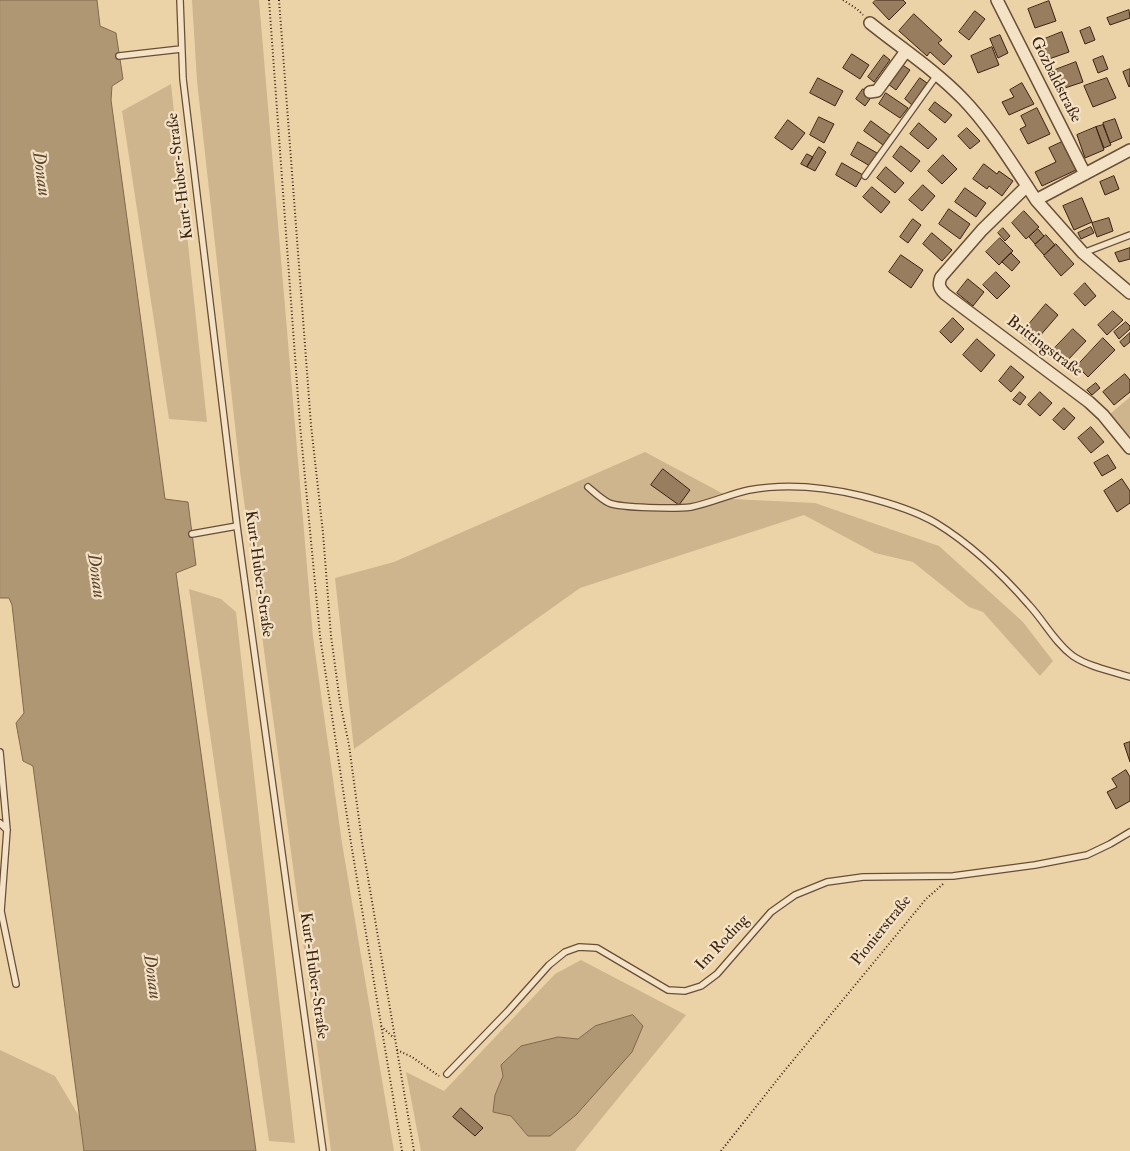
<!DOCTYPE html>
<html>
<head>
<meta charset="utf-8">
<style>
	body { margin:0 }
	canvas { display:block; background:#ecd3a7 }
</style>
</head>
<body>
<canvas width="1130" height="1151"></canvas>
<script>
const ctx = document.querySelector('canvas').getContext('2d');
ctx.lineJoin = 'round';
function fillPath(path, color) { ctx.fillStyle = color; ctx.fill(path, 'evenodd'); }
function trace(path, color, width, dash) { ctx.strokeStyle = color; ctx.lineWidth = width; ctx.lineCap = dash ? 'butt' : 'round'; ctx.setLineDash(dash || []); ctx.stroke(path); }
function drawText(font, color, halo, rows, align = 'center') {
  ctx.font = font + ' "IM FELL Double Pica",serif'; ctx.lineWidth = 4.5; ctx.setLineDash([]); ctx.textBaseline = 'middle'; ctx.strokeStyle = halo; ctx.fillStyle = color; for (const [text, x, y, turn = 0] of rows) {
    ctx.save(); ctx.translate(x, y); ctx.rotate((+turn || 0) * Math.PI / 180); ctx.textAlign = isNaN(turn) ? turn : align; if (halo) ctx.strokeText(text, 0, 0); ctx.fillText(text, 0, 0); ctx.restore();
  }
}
fillPath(new Path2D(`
	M192,0h67l54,637 29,206 52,308h-63l-91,-680 -43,-390z
	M171,84l36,338 -38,-3 -47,-308z
	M1130,397v40l-20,-23z
	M645,452l88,47 82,4 124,43 84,76 30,39 -13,15 -57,-64 -14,-5 -56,-45 -38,-9 -71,-38 -224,73 -226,161 -19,-171 59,-16z
	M189,589l32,10 15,13 59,531 -26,-2z
	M581,960l105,55 -111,136h-154l-15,-79 38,19 111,-117zM595,1026l-67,110 -33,-41 8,-19 55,-39 20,2z
	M0,1050l55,26 24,40 5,35h-84z`), '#ceb58e');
const water = new Path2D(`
	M0,0h97l3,26 16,7 7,46 -11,7 -1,14 54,399 23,3 8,63 -20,8 80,578h-172l-51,-385 -10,-5 -7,-38 8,-10 -12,-108 -3,-7h-9z
	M633,1015l10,11 -11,26 -56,63 -26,21h-22l-17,-20 -18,-4 2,-17 8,-19 -2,-11 20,-19 37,-9 20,2 17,-13z`);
fillPath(water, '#b09774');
trace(water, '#82684d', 1);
const building = new Path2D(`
	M876,0h27l3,3 -17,17 -16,-17z
	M1049,1l7,20 -21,7 -7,-19z
	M1129,10l1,8 -20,7 -3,-7z
	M975,11l10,8 -16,21 -10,-8z
	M914,14l28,26 -4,3 14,13 -8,9 -14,-13 -3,4 -28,-25z
	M1090,27l5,13 -10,4 -5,-13z
	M1062,32l7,20 -20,7 -7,-19z
	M1000,35l8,18 -10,5 -8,-19z
	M992,47l7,18 -21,8 -7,-17z
	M852,54l17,11 -9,14 -17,-11z
	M884,55l6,5 -16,22 -6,-5z
	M1103,56l5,13 -10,4 -5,-13z
	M1076,62l7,20 -21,7 -7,-19z
	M901,64l9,6 -14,20 -8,-6z
	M1130,69v17l-1,1 -6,-15z
	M818,78l25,13 -8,15 -25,-13z
	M920,78l7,5 -15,22 -7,-6z
	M1107,78l9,20 -23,9 -9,-21z
	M1022,83l12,21 -25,11 -7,-13 12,-5 -4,-7z
	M863,89l9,7 -7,10 -9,-7z
	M886,93l22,15 -8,10 -21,-14z
	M935,102l17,13 -7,8 -16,-13z
	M1037,108l13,26 -22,10 -8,-15 6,-3 -5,-10z
	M819,117l15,7 -10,19 -14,-8z
	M1115,119l7,19 -12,5 -7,-20z
	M788,120l17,13 -13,17 -17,-12z
	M871,121l19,14 -7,10 -19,-14z
	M919,123l18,16 -9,10 -18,-15z
	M1103,125l8,20 -7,3 -8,-21z
	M1096,127l8,23 -19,8 -8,-23z
	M967,128l13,13 -10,8 -12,-13z
	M858,142l19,11 -7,13 -19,-11z
	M1062,142l14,28 -34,16 -7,-14 21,-10 -7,-14z
	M901,146l19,15 -9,11 -18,-15z
	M819,147l7,5 -11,19 -8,-4z
	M807,154l6,3 -6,10 -6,-3z
	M943,155l14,14 -15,15 -14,-13z
	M842,163l21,12 -7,12 -20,-12z
	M984,164l13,10 2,-3 14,10 -11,15 -13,-10 -2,3 -14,-10z
	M886,167l18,16 -9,10 -18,-15z
	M1114,176l5,13 -14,6 -5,-13z
	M923,185l12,11 -13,15 -13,-11z
	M872,187l18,15 -9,11 -18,-16z
	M965,188l21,15 -10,14 -21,-15z
	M1082,198l10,24 -18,8 -11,-24z
	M949,209l21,15 -10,15 -21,-15z
	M1024,211l15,16 -13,12 -14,-16z
	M1109,218l4,13 -16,6 -5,-14z
	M913,219l8,6 -13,18 -8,-6z
	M1091,227l3,6 -13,6 -3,-6z
	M1003,228l7,8 -5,5 -7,-8z
	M1038,229l6,7 -9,8 -6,-7z
	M932,233l20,17 -10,11 -19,-17z
	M1046,235l9,10 -11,10 -9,-10z
	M1000,238l13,13 -14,14 -13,-13z
	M1056,244l18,20 -13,12 -17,-20z
	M1130,248v11l-11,3 -4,-9z
	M1011,253l9,9 -8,9 -10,-9z
	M901,255l22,15 -12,18 -22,-16z
	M996,272l14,14 -13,13 -14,-14z
	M968,279l16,13 -11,14 -16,-13z
	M1085,283l11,13 -11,10 -11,-12z
	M1046,304l12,11 -26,30 -12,-10z
	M1113,311l10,9 -16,15 -9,-10z
	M953,318l11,11 -13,14 -11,-11z
	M1126,322l4,4v3l-11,10 -5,-7z
	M1073,329l13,12 -22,23 -12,-13z
	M1130,333v9l-6,5 -4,-5z
	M1103,338l12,12 -27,27 -11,-11z
	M977,339l18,16 -14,17 -18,-17z
	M1011,366l13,11 -13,15 -12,-11z
	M1125,374l5,6v12l-16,13 -11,-13z
	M1096,383l4,5 -8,7 -5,-5z
	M1020,392l6,5 -6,8 -7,-5z
	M1040,392l12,11 -12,13 -12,-11z
	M1064,408l11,10 -11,12 -11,-10z
	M1091,427l13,15 -13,11 -13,-15z
	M1108,455l8,13 -14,8 -8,-13z
	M663,469l27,21 -11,15 -28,-20z
	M1122,479l8,12v12l-13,9 -13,-21z
	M1130,742v20l-6,-18z
	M1126,770l4,7v24l-14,8 -9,-17 10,-5 -5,-8z
	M461,1108l22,20 -8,8 -22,-19z`);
fillPath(building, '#987e5f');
trace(building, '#3c2212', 1);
const service = new Path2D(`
	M180,0l3,79 54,447 86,625
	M119,56l62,-7
	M865,176l72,-101
	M1083,253l47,-18
	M588,487c6,5 13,12 21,16 12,5 68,6 82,4 20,-4 39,-13 58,-17 38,-7 76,-3 113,6 24,6 52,14 74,27 36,22 66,51 93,82 15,16 26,38 44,51 16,11 39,15 57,21
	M192,534l45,-8
	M0,752l7,78 -6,81 15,73
	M0,823l7,7
	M447,1074l61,-63 41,-46 16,-13 14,-5 18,1 71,42 17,1 16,-5 16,-12 54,-62 24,-17 32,-13 36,-5 90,-1 82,-11 52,-10 23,-11 20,-12`);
const minor = new Path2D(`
	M997,0l88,174
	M870,23c31,25 65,47 93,76 25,26 44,57 64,87
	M870,92l7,-1 29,-40
	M1130,150l-94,50 -9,-14 -45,44 -41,47c-3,7 -2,11 4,17l144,108 14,13 27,33
	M1036,200l47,53 47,40`);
trace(service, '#684e37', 8);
trace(minor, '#684e37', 14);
trace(new Path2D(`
	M269,0l31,425 20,211 31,207 51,308
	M279,0l32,425 12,108 8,103 9,66 9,43 13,97 52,309
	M843,0l14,9 6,6
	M381,1026l13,12
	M397,1050l15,7 27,19
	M721,1151l60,-76 145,-176 17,-15`), '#3c2212', 2, [1, 2.5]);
trace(service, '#f3e2c6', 5.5);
trace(minor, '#f3e2c6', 11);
drawText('16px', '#3c2212', '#f3e2c6', [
	["Gozbaldstraße",1055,80,63],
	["Kurt-Huber-Straße",181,176,-97],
	["Brittingstraße",1044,347,37],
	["Kurt-Huber-Straße",258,574,82],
	["Pionierstraße",882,931,-51],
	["Im Roding",723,943,-47],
	["Kurt-Huber-Straße",313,976,82]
]);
drawText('italic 18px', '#5f452f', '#f3e2c6', [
	["Donau",40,174,82],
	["Donau",95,576,82],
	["Donau",151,977,82]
]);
</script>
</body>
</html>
